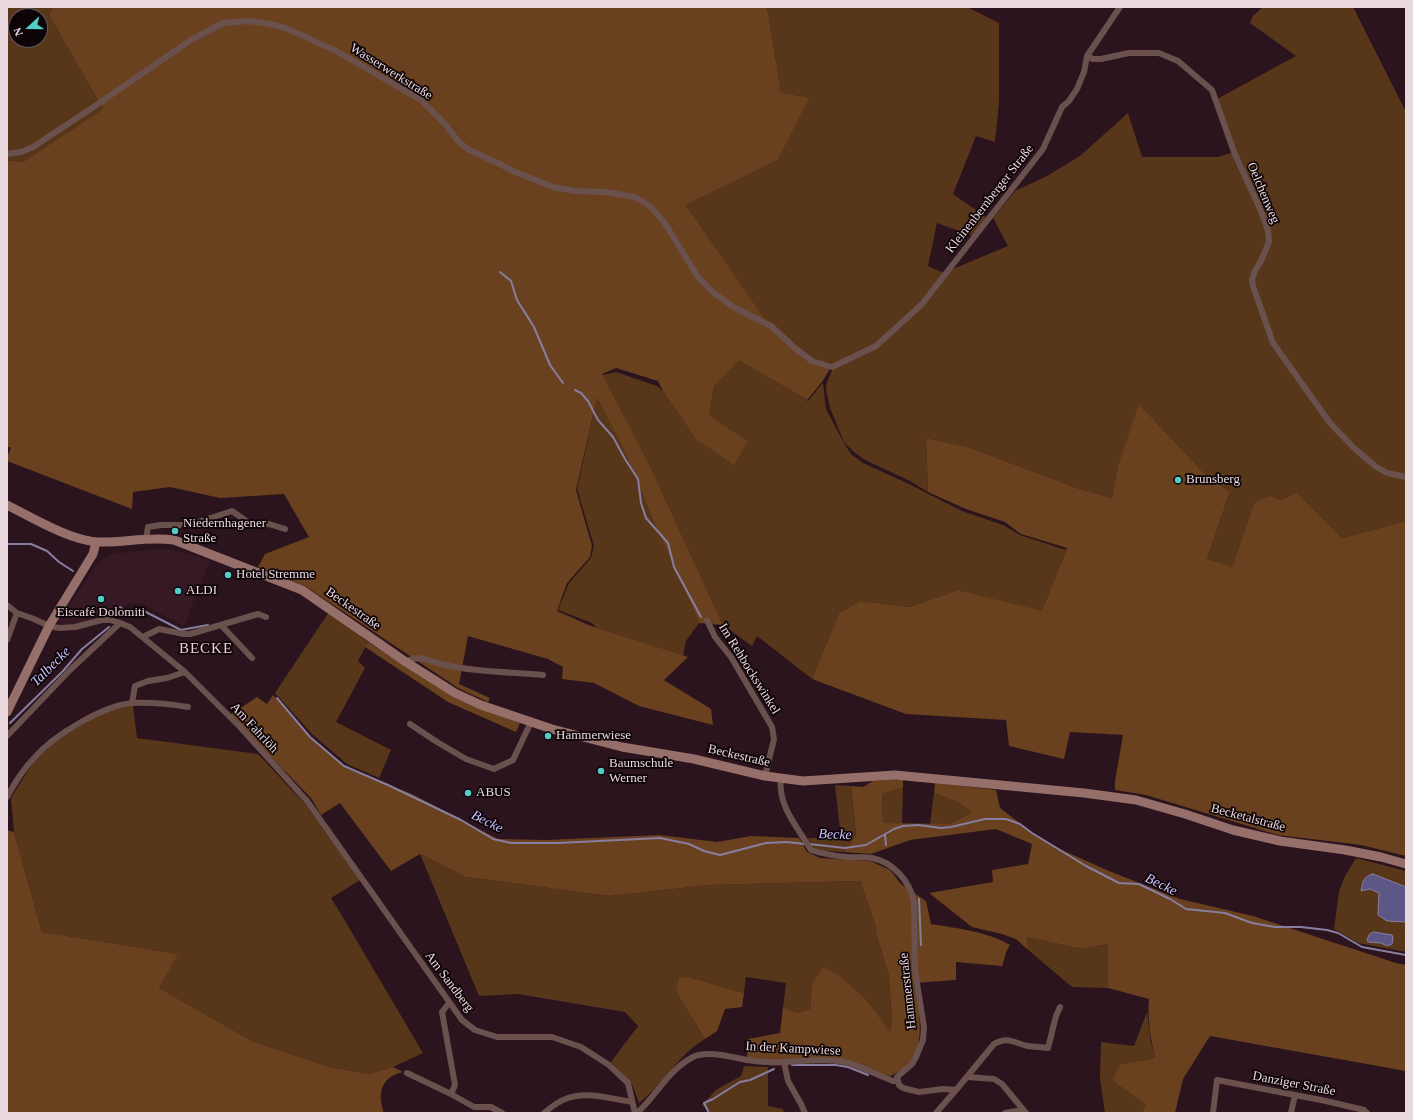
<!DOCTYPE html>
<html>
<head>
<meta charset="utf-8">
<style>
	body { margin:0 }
	#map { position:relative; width:1413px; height:1120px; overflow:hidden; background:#2b141d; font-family:"Times New Roman",serif }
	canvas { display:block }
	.frame { position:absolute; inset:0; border:8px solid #e9d8de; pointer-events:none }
	.north { position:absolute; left:8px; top:8px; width:40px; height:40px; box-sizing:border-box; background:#0d0407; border:1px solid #65595d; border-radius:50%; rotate:249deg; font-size:11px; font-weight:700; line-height:16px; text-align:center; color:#e9d8de }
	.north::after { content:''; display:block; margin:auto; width:14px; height:18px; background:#53cdc9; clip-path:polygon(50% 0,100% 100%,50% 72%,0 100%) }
</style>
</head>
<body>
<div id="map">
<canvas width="1413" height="1120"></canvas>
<div class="frame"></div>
<div class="north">N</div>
</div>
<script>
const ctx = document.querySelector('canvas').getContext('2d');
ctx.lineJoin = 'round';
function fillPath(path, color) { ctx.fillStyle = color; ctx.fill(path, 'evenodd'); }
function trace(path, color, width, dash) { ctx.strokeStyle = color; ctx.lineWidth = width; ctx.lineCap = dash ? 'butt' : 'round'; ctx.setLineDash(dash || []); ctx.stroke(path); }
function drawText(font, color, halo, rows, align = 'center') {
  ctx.font = font + ' "Times New Roman",serif'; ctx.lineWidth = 3.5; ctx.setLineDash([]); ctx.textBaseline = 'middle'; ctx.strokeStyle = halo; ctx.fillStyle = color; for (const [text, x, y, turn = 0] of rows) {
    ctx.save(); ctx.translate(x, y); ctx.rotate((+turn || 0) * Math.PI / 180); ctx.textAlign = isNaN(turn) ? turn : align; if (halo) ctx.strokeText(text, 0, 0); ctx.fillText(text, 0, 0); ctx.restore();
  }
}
fillPath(new Path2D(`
	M155,549l17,1 38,10 -26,66 -42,-22 -13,-1 -10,10 -42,10 -9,1 -10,-2 36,-54 9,-9 9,-5z`), '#371926');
fillPath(new Path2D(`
	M7,7h45l-3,8 54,94 -80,53 -16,-2zM16,16h24v24h-24z
	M767,7h200l32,16v80l-4,39 -19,-6 -23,58 33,23 -13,19 -36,-13 -9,43 16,7 -24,29 -45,42 -43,20 -19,-5 -47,-37 -80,-117 92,-45 30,-62 -27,-6z
	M1263,7h90l53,105v364l-8,-1 -23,-10 -43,-43 -54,-71 -25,-72 9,-17 7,-31 -28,-66 -24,-66 79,-43 -46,-33 3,-7z
	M1128,113l14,44h76l16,-5 27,60 7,30 -17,36 21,66 58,79 44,44 32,10v44l-64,17 -45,-45 -17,7 -26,3 -22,65 -25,-9 23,-67 -26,-19 -64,-68 -22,60 -6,33 -35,-10 -109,-41 -42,-9 2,54 -18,-11 -45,-21 -11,-8 -10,-10 -14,-34 -4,-18 1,-8 6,-14 44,-21 46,-43 25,-33 60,-25 -15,-28 22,-27 32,-15 33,-20z
	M739,359l69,42 15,-18 3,26 18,34 7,11 12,9 46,21 53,27 41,14 17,10 46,15 -24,62 -84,-22 -49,17 -49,-6 -21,12 -27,66 -55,-43 -5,10 -29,-21 -71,-155 -50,-95 14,-3 41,14 6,5 32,47 53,3 -39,-26 5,-29z
	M597,398l26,48 30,74 46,103 -13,18 -3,15 -86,-28 -5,-5 -34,-13 11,-27 22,-25 3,-12 -17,-57z
	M329,612l39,30 -10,19 7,7 -29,54 55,28 -12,28 -32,-14 -35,-30 -37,-41z
	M133,705l4,33 121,16 47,50 55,76 -29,18 10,16 82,139 -30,14 -24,7 -39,-7 -76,-25 -95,-54 18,-34 -135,-22 -28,-100 -3,-34 21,-34 24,-24 46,-27z
	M835,785l16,1 5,51 -12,15 -20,-1 -11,-3 -5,-10h33z
	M903,788l-1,36 -19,-1 -1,-29z
	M934,793l23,9 15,10 -22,12h-20z
	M420,854l46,23 143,19 101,-11 150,-4 15,43 2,12 12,40 3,46 -2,11 -24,-34 -25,-22 -29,7 -2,25 -13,4 -14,-6 3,-24 -40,-6 -2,16 -55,-16 -13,15 29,47c-27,16 -42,45 -66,64l-7,-19 -21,-22 27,-36 -13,-14 -107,-18 -39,2z
	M1356,858l50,13v81l-48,-9 -24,-14 5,-37 5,-14z
	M1027,937l55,12 26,-5v44l-36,-1 -45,-38z
	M1147,1012l4,30 4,16 -34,6 26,40 -5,9h-37l-5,-34 1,-37 33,4z
	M744,1066l24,1v39l15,3 1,4h-73l-9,-8 14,-15 25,-14z`), '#57361a');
fillPath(new Path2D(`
	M52,7h715l14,85 28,6 -31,62 -92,45 84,122 42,35 19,5 -9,15 -15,18 -68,-40 -25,26 -5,29 39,26 -14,24 -39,-27 -32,-47 -5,-10 -42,-13 -14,6 50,96 71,155 -24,-2 -46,-103 -30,-73 -26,-49 -21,92 16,56 -2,11 -23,26 -10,28 34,15 97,31 -24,23 47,29 2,16 -74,-19 -45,-23 -32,-4 1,-12 -15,-8 -80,-23 -9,48 31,14 -2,4 -30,-14 -153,-102 -47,-19 7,-13 44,-17 -25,-43 -64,4 -50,-11 -37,5 -1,17 -125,-48v-7l1,1 3,-7 -4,-2v-286l16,2 80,-53 -54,-94z
	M1139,404l65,69 26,19 -23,67 25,8 22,-64 16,-7 10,4 17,-7 45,45 64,-17v335l-45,-11 -83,-10 -132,-40 -31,-5v-9l8,-46 -53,-3 -6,27 -55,-13 -3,-26 -100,-6 -94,-35 27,-66 21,-12 49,6 49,-17 84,21 25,-63 -46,-14 -16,-12 -39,-13 -38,-17 -2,-54 42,9 109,41 35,10 6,-33z
	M368,642l86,55 66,26 -4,9 -68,-30 -83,-55z
	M273,695l37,42 36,31 66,26 86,45 49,1 112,-5 58,7 34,-6 48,2 8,14 13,6 50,3 20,9 11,14 25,17 5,23c25,4 58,8 79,21l-3,5 -5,16 -46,-4v18l-42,3c4,26 13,59 -5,81 -5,5 -13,9 -18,12l-26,-7 -22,-7 -96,-2 1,-21 32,-6 3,-26 14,6 13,-4 2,-25 12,-17 17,10 25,22 24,33 2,-10 -3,-46 -12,-40 -2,-12 -15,-43 -150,4 -101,11 -143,-19 -46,-23 -29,17 -51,-68 -19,12 -10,-17 -81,-83 27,-18 10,7z
	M887,780h16v8l-21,6 1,29 67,1 22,-12 -15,-10 -23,-9 1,-10 61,7 4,18 34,26 28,16 47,21 71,28 73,17 143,47 10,2v106l-196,-35 -27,43 -8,34h-33l4,-9 -34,-24 9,-16 34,-6c-4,-19 -8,-39 -6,-59l-41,-11v-44l-26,5 -55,-12v12l-11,-10 -14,-5 -30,-7 -43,-34 64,-11 -1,-12 36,-6 4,-20 -36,-15 -86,11 -39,14 -27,-2 12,-16 -5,-50 12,1 10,-6z
	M7,830l7,2 28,100 136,22 -19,34 95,54 76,25 39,7 24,-7 10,5c-22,5 -26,21 -19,41h-377z
	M689,977l55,16 -2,14 -17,2 -8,22 -12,8 -29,-47 3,-14z`), '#6a411e');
const water = new Path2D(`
	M1373,874l33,13v35l-19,-1 -9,-6 1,-22 -9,-4 -9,2c2,-10 2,-14 12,-17z
	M1374,932l18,3 1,3 -1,6 -5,2 -6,-3 -13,-1 -1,-2 2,-5z`);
fillPath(water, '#5d5786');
trace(water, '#877ea0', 1);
trace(new Path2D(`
	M500,272l11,9 6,19 17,27 16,38 13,18
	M575,390l6,3 7,8 10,19 15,17 12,22 13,20 3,24 5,15 22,25 6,24 27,50
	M7,544h24l16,7 12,11 14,9
	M120,607l9,7 13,-4 39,20 27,-5
	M277,698l33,39 34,29 44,19 73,35 32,19 18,4h47l102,-5 29,6 15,7 16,4 46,-12 21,-1 18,2
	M10,723l53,-52 19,-22 27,-22
	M885,835l1,10
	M809,844l36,4 21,-3 28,-16 9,-3 15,-1 23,3 10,-1 34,-8h21l14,5 12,9 54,33 33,17 20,1 31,15 16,10 39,4 27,10 23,4h26l26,3 11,3 24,14 44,8
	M919,899l2,46
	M792,1065h44l12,2 20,8
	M709,1113l-5,-10 9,-4 27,-17 10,-2 24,-11`), '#877ea0', 2);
trace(new Path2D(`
	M1087,56l6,3h8l28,-6h30l19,8 34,29 22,62 27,59 7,20 1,11 -8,19 -6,10 -3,8 1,7 20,57 57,80 24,25 21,18 12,7 19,4
	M7,154l14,-2 12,-5 59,-39 99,-68 32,-17 26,-2 21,3 16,4 52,24 83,48 24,24 13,17 11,9 29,13 17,9 38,15 22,4 30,1 30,5 15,9 14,16 34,55 16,16 19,14 38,19 25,23 16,12 20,6 44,-21 46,-42 121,-155 19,-42 7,-6 8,-12 7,-17 3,-16 33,-49
	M146,539l2,-12 13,-2h28l43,-14 17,12 8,2 12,-1 16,5
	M7,605l10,8 17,6 15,7 10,2 16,-1 27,-7h8l10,3 10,4 55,45 55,55 67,74 155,219 13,10 22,7h55l29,10 28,18 19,18 7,30
	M707,620l8,17 16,20 41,70 2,12 -9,37
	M221,625l31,33
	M143,637l16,-8 25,5h6l68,-20 8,3
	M7,640l10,-27
	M406,662c12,-8 22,-1 35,2 33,8 68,8 102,11
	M132,703l3,-17 13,-5 19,-3 18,-6
	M410,724l27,18 29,17 28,10 19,-9 18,-38
	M7,736l63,-66 50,-47
	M781,778c-4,27 17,50 30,72 12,4 24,6 36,7 8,0 17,0 25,1 21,4 38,23 42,44l1,69 9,56 -1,13 -7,17 -4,7 -15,13 2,8 4,3 16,4 24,-3 13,1 -20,23
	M7,797c8,-14 16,-28 28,-40 19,-22 69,-52 98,-54 19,-1 37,1 55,4
	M449,1003l-7,9 13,73 -4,9
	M784,1062l4,19 13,23 4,9
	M407,1073l44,21 23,13h17l11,6
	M968,1077l26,2 8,5 24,29
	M956,1090l38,-46c15,-8 19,-1 34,2 6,1 13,1 20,2l8,-32 4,-9
	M544,1113c7,-6 15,-12 24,-15 20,-7 44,1 64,4
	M637,1113c20,-18 31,-43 56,-56 15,-7 38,0 54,3 12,2 27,3 40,2 17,-1 41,-4 57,0 17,4 33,13 49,19h5
	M1005,1113l18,-3
	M1213,1113l4,-33 109,21 38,9 3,3
	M1291,1113l4,-18`), '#6a514e', 6);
trace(new Path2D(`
	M7,505c26,13 62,35 91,37 25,1 51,-6 76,-2l128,50 104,72 49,31 26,12 71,24 70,18 72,12 71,17 38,5 92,-6 189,18 52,7 49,14 48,16 47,11 65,9 36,7 25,7
	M7,712l42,-86 44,-72 3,-12`), '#966f6a', 9);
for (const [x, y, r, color] of [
	[1178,480,4,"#53cdc9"],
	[175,531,4,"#53cdc9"],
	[228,575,4,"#53cdc9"],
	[178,591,4,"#53cdc9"],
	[101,599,4,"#53cdc9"],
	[548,736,4,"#53cdc9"],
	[601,771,4,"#53cdc9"],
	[468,793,4,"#53cdc9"]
]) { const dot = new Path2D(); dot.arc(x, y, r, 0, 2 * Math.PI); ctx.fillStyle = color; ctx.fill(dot); trace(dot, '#0d0407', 1.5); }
drawText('13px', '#e9d8de', '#0d0407', [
	["Wasserwerkstraße",391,72,32],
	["Oelchenweg",1263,193,67],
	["Kleinenbernberger Straße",990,199,-52],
	["Beckestraße",353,609,35],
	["Im Rehbockswinkel",749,669,58],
	["Am Fahrlöh",254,728,47],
	["Beckestraße",739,756,13],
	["Becketalstraße",1248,818,15],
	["Am Sandberg",449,982,53],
	["Hammerstraße",908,991,-96],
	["In der Kampwiese",793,1049,3],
	["Danziger Straße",1294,1084,11]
]);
drawText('13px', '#e9d8de', '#0d0407', [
	["Brunsberg",1186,480],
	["Niedernhagener",183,524],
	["Straße",183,539],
	["Hotel Stremme",236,575],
	["ALDI",186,591],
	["Eiscafé Dolomiti",101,613,"center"],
	["Hammerwiese",556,736],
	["Baumschule",609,764],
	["Werner",609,779],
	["ABUS",476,793]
], 'left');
drawText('italic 14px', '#c9c3ff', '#0d0407', [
	["Talbecke",51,667,-45],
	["Becke",487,822,27],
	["Becke",835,835,2],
	["Becke",1161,885,26]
]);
ctx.letterSpacing = '1px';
drawText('15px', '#eccbd7', '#0d0407', [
	["BECKE",206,649]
]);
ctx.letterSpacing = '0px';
</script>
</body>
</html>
